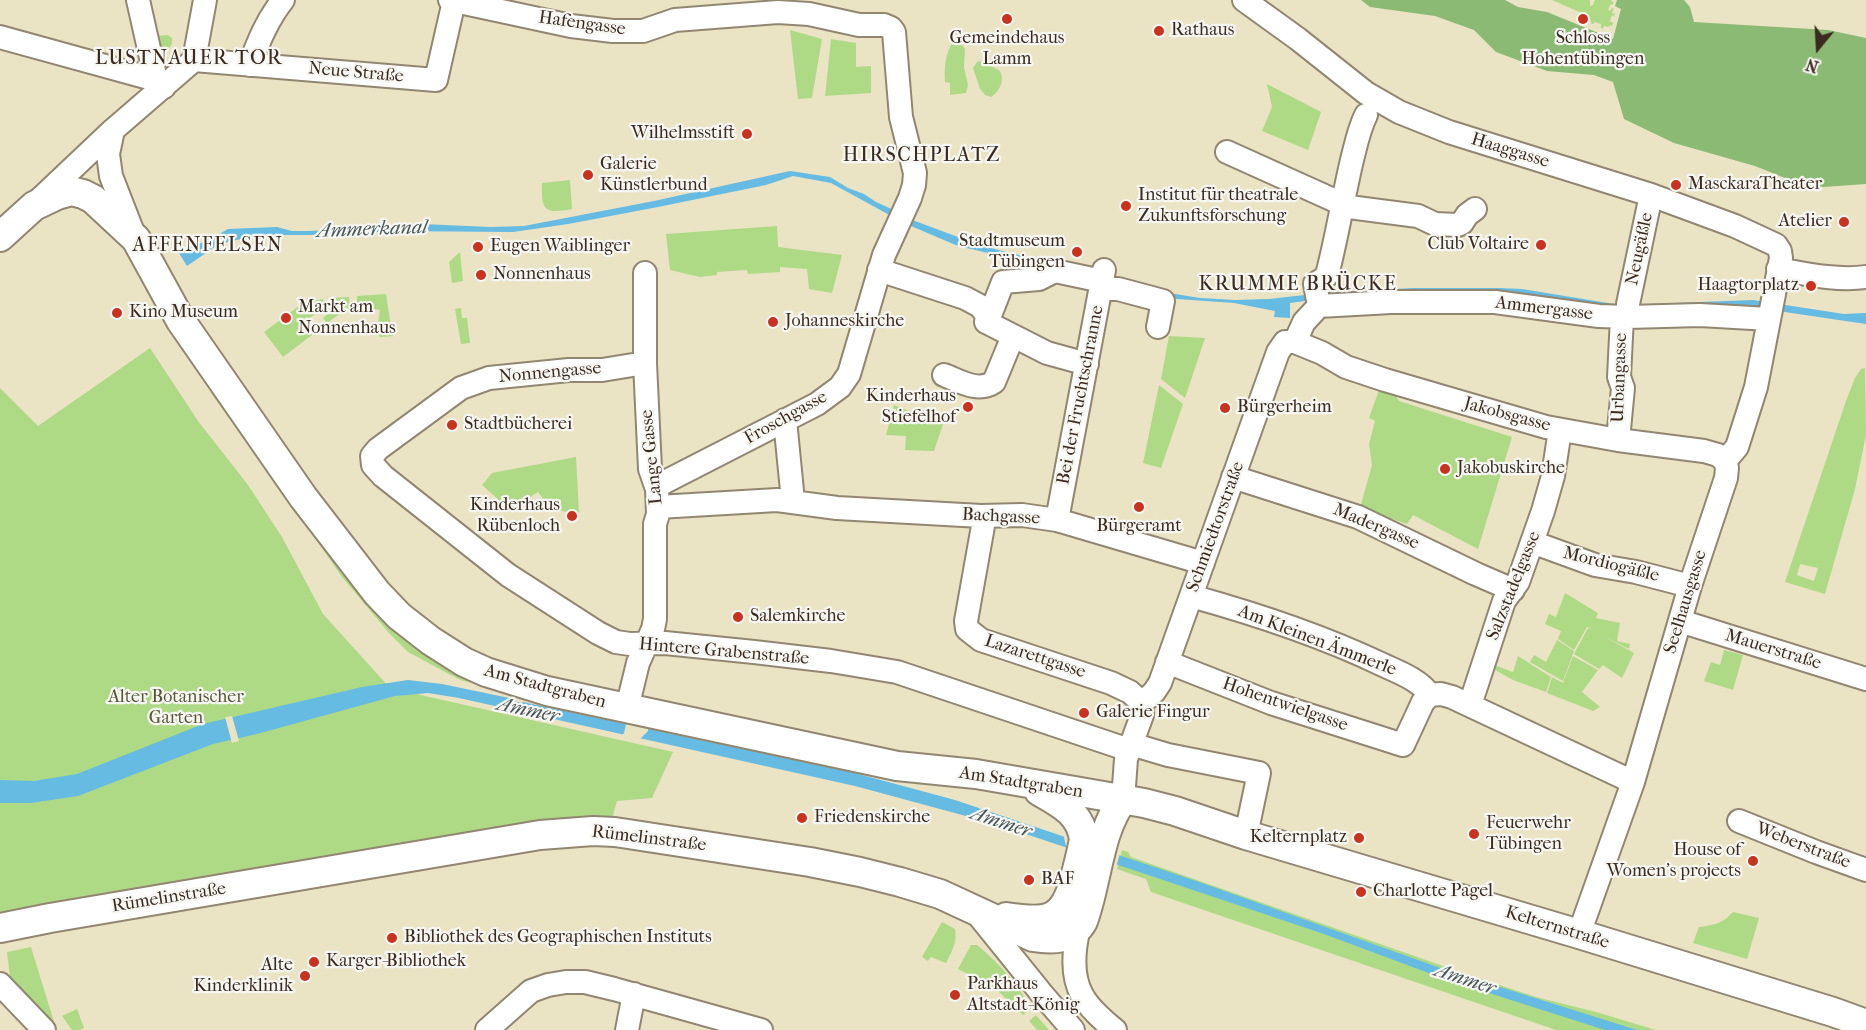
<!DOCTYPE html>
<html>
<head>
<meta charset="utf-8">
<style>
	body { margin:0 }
	#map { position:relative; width:1866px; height:1030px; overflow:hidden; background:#eae3c4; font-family:"IM FELL French Canon",serif }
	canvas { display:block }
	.north { position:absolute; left:1788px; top:18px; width:60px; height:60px; -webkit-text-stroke:4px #f6f6f2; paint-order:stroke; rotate:198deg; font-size:16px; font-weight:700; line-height:24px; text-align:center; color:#3b2a1e }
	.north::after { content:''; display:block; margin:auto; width:21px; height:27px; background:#3b2a1e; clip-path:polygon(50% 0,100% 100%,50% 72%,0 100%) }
</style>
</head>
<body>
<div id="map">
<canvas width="1866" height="1030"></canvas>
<div class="north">N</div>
</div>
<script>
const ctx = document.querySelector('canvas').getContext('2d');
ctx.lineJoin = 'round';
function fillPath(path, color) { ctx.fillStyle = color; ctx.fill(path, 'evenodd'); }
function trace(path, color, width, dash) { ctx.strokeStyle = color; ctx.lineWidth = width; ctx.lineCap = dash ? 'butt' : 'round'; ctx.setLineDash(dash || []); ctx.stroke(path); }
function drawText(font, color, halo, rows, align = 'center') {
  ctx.font = font + ' "IM FELL French Canon",serif'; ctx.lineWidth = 4.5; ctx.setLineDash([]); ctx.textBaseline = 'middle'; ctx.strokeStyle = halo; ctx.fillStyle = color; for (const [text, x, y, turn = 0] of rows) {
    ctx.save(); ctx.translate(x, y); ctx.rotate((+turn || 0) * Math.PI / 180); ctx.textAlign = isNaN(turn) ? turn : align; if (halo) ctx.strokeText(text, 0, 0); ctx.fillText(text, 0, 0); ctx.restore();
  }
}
fillPath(new Path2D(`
	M1552,0h38v6l3,-1 2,-5h16l2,3 1,-2 -1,4 -1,-1 -2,1 -2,5 2,1 2,-3 2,1 -2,3 1,2 2,-1 -1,4 -1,-2 -2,2 -1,5h3l-1,5 -1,-2 -3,2 -3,-1 -2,1 1,2 -5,-2h2v-3l-6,-2 -2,2 -3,-1h2l-6,-8 -2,1v-2z
	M790,30l32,9 -10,59 -14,1z
	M168,35l4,3c1,12 -6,11 -16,12v-14z
	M831,39l25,4v24l15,-1v27l-46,3z
	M954,41l8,4 3,4 -1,18 4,18 -2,8 -16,2v-12l-5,-1c-1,-14 0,-30 9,-41z
	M980,61c4,3 16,7 19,9 7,9 0,23 -8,27l-6,-2 -5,-6 -7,-21 4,-6z
	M1267,84l54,28 -13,38 -46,-19 10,-24z
	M570,180l2,29c-27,5 -31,2 -30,-26z
	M777,226l1,21 64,8 -10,38 -23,-4 -2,-20 -27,-2v5l-32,2 -1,-4 -30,2v3l-17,2 -30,-7 -4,-36z
	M460,252l3,29 -11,2 -3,-21z
	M386,294l4,27 3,3 1,12 -14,1 -3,-6 3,-21 -23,-4v-10z
	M349,297l1,10 -23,16 -4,-5 8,-7 -1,-13z
	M323,299l2,8 -22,16 9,12 -29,22 -19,-25 39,-29z
	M461,308l1,10h5l3,25 -9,1 -6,-35z
	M1169,336l36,2 -20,60 -24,-19z
	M150,348l48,73 50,64 34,52 41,77 67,74 283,64 -21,46 -35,3 -6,21 -611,96v-530l38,38z
	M1865,368l1,67 -11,54 -30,105 -40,-12 61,-181 9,-23 6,-9zM1800,564l18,4 -4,13 -17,-6z
	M1159,385l24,19 -22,64 -18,-5z
	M216,389l74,114 -79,-110z
	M1379,390l17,6 3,5 113,36 -34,112 -65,-34 -6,9 -47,-16 12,-43 -3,-21 6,-23 -6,-3z
	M894,405l49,19 -9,27 -29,-1 1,-14 -20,-1z
	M576,457l3,56c-20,-1 -29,-4 -41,-21l-28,18 -28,-25 10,-12z
	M296,510l193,177 -29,-7 -52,-28 -19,-19 -47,-56z
	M1565,593l33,20 -2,5 24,5 -3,18 13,3 -1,5 -26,-13 31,17 -12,25 -19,-13 -4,4 -25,-15 14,-26 2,1 2,-5 -2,4 -3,-1 -13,23 -16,-11 3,-8 -16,-7 4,-10 7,3z
	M1557,640l17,11 -11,30 -33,-19 4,-7 12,7z
	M1724,650l19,5 -10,35 -29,-9 7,-19 9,3z
	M1518,656l33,21 -5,15 -33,-12 -23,-13 1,-3 22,8z
	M1573,656l25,14 -16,22 18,15 -7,4 -46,-18 5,-16 11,6z
	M1122,850l6,2 3,5 335,117 70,23 60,15 60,18h-100l-405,-138 -5,-13 -29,-10z
	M1733,912l26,6 -12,41 -54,-16 6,-16c15,-2 23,-3 34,-15z
	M942,922l13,7c3,13 -4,24 -9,34l-15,-6 -3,4 -6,-4z
	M971,945h6c21,17 41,39 54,63l-8,7 -27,-26 -38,-20z
	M31,947l23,75 -1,1 -43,-46 -3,-25z
	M77,1009l7,19 -5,2h-7l-10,-14z
	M1036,1015l13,15h-12l-8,-9z`), '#aeda86');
fillPath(new Path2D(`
	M1361,0h144l13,7 29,5 66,27 8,-30 -6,-3 2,-6h67l6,7 4,15 134,8 38,8v146l-43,3 -28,-5 -40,-16 -81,-23 -50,-24 -11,-37 -19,-7 -47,-4 -51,-19 -22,-22 -39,-14 -65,-9z`), '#8aba73');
fillPath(new Path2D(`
	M790,171l40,6 18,11 16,6 12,8 20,9 11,7 59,22 1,2 202,51 31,5 35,2 34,-1 63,-7 82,-4h84l24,1 98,16 133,-5 91,14 22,-1v11l-115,-17 -77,1 -339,-11 -45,6v15l-16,-1 1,-6 -41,-8 -57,-4 -55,-15 -164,-38 -54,-23 -73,-40 -38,-7 -27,9 -108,22 -90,17 -55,8 -122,-1 -49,4h-83l-40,9 -32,22 -8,-13 35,-16 14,-8 49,-2 15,4h18l111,-7 70,3 33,-1 130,-25z
	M408,680l34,4 72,15v2l8,2 1,-1 328,70 104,28 250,84 241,86 191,60h-32l-163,-52 -118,-44 -325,-109 -144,-39 -396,-88 -31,-5 -33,3 -138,38 -44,10 -135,52 -47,7h-31v-23l34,1 43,-7 126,-50 159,-37z`), '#65bbe2');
fillPath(new Path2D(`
	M232,716l7,25 -7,2 -7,-26z
	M626,724l22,5v2l-10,10 -17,-4 3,-4z
	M1063,833l57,20 -4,15 -49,-17z`), '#eae3c4');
const minor = new Path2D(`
	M138,0l18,80
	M450,0l121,26 42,5h30l32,-11 103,-8 31,2 50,11h25l7,3 3,4 7,85 14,56 -1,12 -4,13 -26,57 -35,119 -9,13 -23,17 -160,82
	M1244,0l54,39 68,54 33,19 50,20 202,63 84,31 41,19 4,6 1,7 -25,129 -19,60 -12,14
	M0,37l156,43 8,7
	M194,60l242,20 18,-79
	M194,60l11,-60
	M250,65c8,-23 17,-45 33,-65
	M113,130l-5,24 3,22 23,59
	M1227,152l122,55 69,9 17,8 23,1 4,-2 5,-8 8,-6
	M39,200l74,-70 81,-70
	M1778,269c28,5 60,12 88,8
	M879,270l86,28 15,8 9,12 -3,4 61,31 40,11
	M1101,289h17l45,12 -5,26
	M1628,304l23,-109
	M1319,306l72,-4h104l104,14 29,1 72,-2 69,4
	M1319,306l-4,-22 8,-5 4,-4c10,-38 16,-77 25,-115 4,-16 7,-31 14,-45
	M989,318l14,-36 36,-3 16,-8 47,10
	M1295,342l9,-20 15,-16
	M645,363l-43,7h-33l-80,8 -28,10 -83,61 -6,7 1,9 10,11 125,99 90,58 18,9 14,2 35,-1 89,9 77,9 66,11 232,78
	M944,375c16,6 34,18 50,7l19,-46
	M785,420l8,81
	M1618,440l5,-52 -4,-11 3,-60
	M1233,477l125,40 118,57 37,16
	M658,507l119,-7 60,8 144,8 41,-1 35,5 146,43
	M981,516l2,10 -17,95 1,8 14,11 130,43 19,9 12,11
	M1057,520l47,-250
	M1532,542l63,23 41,7 54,14
	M1191,596c65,18 129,39 190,68 17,8 38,15 49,31l11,-1 11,3 181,85
	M1680,621l186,58
	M1167,662l104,41 132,42 20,-43 7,-7
	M1470,705l34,-104 14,-19 25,-71 10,-35 7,-46
	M627,708l11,-45 15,-34 2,-10v-95l3,-10 -1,-25 -7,-20 -5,-106v-90
	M1131,744l37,11 91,18 -13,62
	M1123,800l3,-41 16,-44v-12l12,-11 6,-9 118,-331 7,-10h10l27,11 24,14 39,13 161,47 72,13 86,11 14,4 7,6
	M1739,821l77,31 50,18
	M975,911l67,83 31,36
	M1077,917c3,11 -1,21 -2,33 -4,39 10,56 40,80
	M1579,934l54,-152 57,-196 36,-108 1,-10 -2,-7
	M0,984l44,46
	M487,1030l44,-39 17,-6 18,-3h19l29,7 147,41
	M627,1030l7,-36`);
const major = new Path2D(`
	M0,237l34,-31 23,-11 14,-4 12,3 10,5 43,40 45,82 122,176 74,96 22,23 32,25 33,21 22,10 61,19 350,75 79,8 168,29 31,8 71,24 333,99 254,78 33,12
	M1006,917c39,6 57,6 68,-36 4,-14 7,-27 10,-41 -3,-27 -24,-37 -45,-49
	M0,928l50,-10 490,-83 53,-4 22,1 195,30 50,10 40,10 40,12 93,43c20,3 40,3 50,-16 14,-37 16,-92 40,-121`);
trace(minor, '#928671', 26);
trace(major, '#928671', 32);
trace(minor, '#fff', 22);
trace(major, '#fff', 28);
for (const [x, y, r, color] of [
	[1007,19,6,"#c8321e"],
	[1583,19,6,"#c8321e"],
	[1159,31,6,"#c8321e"],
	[747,134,6,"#c8321e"],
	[588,175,6,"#c8321e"],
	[1676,185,6,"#c8321e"],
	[1126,206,6,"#c8321e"],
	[1844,222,6,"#c8321e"],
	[1541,245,6,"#c8321e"],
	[478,247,6,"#c8321e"],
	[1077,252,6,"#c8321e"],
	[481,275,6,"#c8321e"],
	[1811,286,6,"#c8321e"],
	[117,313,6,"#c8321e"],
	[286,318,6,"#c8321e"],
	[773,322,6,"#c8321e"],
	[968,407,6,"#c8321e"],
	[1225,408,6,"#c8321e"],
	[452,425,6,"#c8321e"],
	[1445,469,6,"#c8321e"],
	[1139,507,6,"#c8321e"],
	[572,516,6,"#c8321e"],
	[738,617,6,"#c8321e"],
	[1084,713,6,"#c8321e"],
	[802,818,6,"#c8321e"],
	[1474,834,6,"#c8321e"],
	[1359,838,6,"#c8321e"],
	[1753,861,6,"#c8321e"],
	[1029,880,6,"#c8321e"],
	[1361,892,6,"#c8321e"],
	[392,938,6,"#c8321e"],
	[314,962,6,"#c8321e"],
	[305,976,6,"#c8321e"],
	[955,995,6,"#c8321e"]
]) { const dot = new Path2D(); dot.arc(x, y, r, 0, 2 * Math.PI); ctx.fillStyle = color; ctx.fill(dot); trace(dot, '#f6f6f2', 2); }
drawText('18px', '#3b2a1e', '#f6f6f2', [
	["Hafengasse",582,24,8],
	["Neue Straße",356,73,5],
	["Haaggasse",1510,151,17],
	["Neugäßle",1640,249,-78],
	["Ammergasse",1544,309,7],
	["Nonnengasse",550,373,-5],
	["Urbangasse",1620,378,-88],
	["Bei der Fruchtschranne",1081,395,-79],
	["Jakobsgasse",1507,415,15],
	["Froschgasse",786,418,-29],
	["Lange Gasse",652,457,-96],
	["Bachgasse",1001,517,3],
	["Schmiedtorstraße",1216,527,-70],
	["Madergasse",1376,527,23],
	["Mordiogäßle",1611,565,14],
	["Salzstadelgasse",1514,586,-68],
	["Seelhausgasse",1686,602,-73],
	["Am Kleinen Ämmerle",1317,641,21],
	["Mauerstraße",1773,650,17],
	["Hintere Grabenstraße",724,652,5],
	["Lazarettgasse",1035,657,18],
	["Am Stadtgraben",545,687,15],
	["Hohentwielgasse",1285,705,19],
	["Am Stadtgraben",1021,783,9],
	["Rümelinstraße",649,839,7],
	["Weberstraße",1803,846,21],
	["Rümelinstraße",169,898,-9],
	["Kelternstraße",1557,928,17]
]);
drawText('18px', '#3b2a1e', '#f6f6f2', [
	["Rathaus",1171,31],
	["Gemeindehaus",1007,39,"center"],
	["Lamm",1007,60,"center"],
	["Schloss",1583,39,"center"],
	["Hohentübingen",1583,60,"center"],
	["Wilhelmsstift",735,134,"right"],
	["Galerie",600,165],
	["Künstlerbund",600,186],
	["MasckaraTheater",1688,185],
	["Institut für theatrale",1138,196],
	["Zukunftsforschung",1138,217],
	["Atelier",1832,222,"right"],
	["Stadtmuseum",1065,242,"right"],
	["Tübingen",1065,263,"right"],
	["Club Voltaire",1529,245,"right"],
	["Eugen Waiblinger",490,247],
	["Nonnenhaus",493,275],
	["Haagtorplatz",1799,286,"right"],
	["Markt am",298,308],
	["Nonnenhaus",298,329],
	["Kino Museum",129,313],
	["Johanneskirche",785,322],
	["Kinderhaus",956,397,"right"],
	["Stiefelhof",956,418,"right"],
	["Bürgerheim",1237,408],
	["Stadtbücherei",464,425],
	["Jakobuskirche",1457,469],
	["Kinderhaus",560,506,"right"],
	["Rübenloch",560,527,"right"],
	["Bürgeramt",1139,527,"center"],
	["Salemkirche",750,617],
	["Galerie Fingur",1096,713],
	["Friedenskirche",814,818],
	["Feuerwehr",1486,824],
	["Tübingen",1486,845],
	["Kelternplatz",1347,838,"right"],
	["House of",1741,851,"right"],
	["Women's projects",1741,872,"right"],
	["BAF",1041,880],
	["Charlotte Pagel",1373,892],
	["Bibliothek des Geographischen Instituts",404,938],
	["Karger-Bibliothek",326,962],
	["Alte",293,966,"right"],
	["Kinderklinik",293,987,"right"],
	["Parkhaus",967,985],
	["Altstadt-König",967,1006]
], 'left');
drawText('18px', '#585638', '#f6f6f2', [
	["Alter Botanischer",176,698],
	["Garten",176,719]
]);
ctx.letterSpacing = '1.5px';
drawText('20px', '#3b2a1e', '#f6f6f2', [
	["LUSTNAUER TOR",189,59],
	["HIRSCHPLATZ",922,156],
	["AFFENFELSEN",208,246],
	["KRUMME BRÜCKE",1298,285]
]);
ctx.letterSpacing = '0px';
drawText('italic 20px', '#485659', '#f6f6f2', [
	["Ammerkanal",372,230,-2],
	["Ammer",528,711,12],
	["Ammer",1001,823,18],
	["Ammer",1465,980,18]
]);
</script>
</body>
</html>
